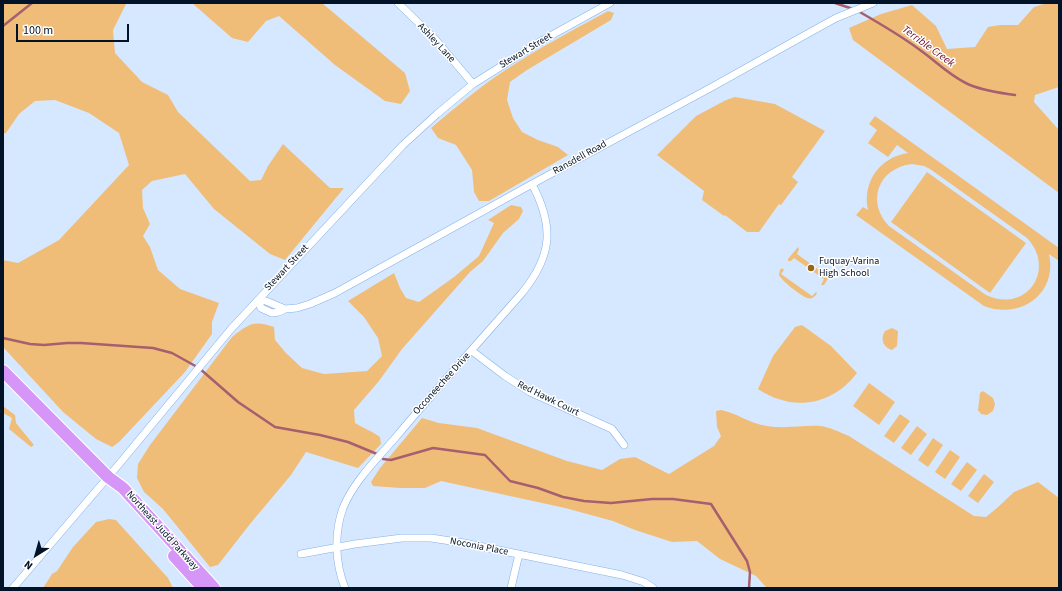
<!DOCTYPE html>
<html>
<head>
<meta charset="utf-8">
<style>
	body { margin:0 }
	#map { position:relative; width:1062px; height:591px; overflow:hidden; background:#d5e8ff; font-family:"Source Sans 3",sans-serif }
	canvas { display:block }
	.frame { position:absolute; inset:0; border:4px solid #031327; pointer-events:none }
	.north { position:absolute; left:16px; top:535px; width:40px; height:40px; -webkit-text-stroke:3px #fff; paint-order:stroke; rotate:217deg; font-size:11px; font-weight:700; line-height:16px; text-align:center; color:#031327 }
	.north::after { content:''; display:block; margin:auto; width:14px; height:18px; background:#031327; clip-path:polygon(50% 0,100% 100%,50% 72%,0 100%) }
	.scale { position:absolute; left:16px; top:24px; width:113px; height:18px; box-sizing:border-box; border:2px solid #031327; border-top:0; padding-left:5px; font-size:12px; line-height:14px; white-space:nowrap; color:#031327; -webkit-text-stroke:3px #fff; paint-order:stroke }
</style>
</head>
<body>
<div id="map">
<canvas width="1062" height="591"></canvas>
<div class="frame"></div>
<div class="north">N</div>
<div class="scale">100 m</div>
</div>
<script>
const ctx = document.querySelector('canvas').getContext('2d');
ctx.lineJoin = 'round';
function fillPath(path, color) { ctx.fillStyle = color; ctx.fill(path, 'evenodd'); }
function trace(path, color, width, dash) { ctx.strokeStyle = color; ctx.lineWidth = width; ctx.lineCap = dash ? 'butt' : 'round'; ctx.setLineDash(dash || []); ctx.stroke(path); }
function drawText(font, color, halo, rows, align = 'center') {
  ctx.font = font + ' "Source Sans 3",sans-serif'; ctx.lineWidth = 3; ctx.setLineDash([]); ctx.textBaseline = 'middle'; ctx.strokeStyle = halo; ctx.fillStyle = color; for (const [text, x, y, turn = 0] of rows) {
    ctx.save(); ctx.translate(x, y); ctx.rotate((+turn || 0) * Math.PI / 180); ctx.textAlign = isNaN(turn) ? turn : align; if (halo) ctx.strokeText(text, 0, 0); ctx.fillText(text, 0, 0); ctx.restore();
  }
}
fillPath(new Path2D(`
	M3,3h126l-3,1 -13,26 2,23 27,29 26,13 10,17 72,69 11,-1 7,-14 15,-22 47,44h14l-59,72 -15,-6 -56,-45 -29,-35 -33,7 -10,9 1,18 7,16 -7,12 7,11 8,23 22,19 39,14 -7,19v12l-27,38 -66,70 -7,5 -16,-8 -33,-27 -60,-65v-87l15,3 41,-23 70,-75 -10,-32 -30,-20 -34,-13 -20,1 -16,13 -13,19 -3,1z
	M192,3h130l83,70 5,18 -9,13 -16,-3 -50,-36 -56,-49 -13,5 -18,21 -16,-4z
	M1047,3h12v84l-24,8 -1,7 25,28v63l-206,-153 -4,-12 32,-14 31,-9 24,21 11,23 28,-2 13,-20 12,-2h18l16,-18z
	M608,11l6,2 -3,7 -84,50 -17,12 -3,18 6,18 9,14 16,8 20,7 10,8 -79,46h-10l-5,-9 -2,-22 -16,-25 -18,-7 -7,-10c24,-20 47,-40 73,-57 33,-22 69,-41 104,-60z
	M735,97l40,7 50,27 -33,46 6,5 -17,23 -2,-1 -20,28h-12l-22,-17 -1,1 -22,-16 2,-9 -47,-36 39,-39 30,-16z
	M875,116l184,132v13l-10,-7c9,40 -29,66 -65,52l-128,-91 7,-8 5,3c-6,-28 12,-53 40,-57l-11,-8 -9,12 -20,-14 9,-13 -8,-6zM912,164l12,2 6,3 97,69c30,32 -1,76 -41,57l-97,-69c-23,-24 -11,-58 23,-62z
	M927,172l99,71 -36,50 -99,-71z
	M511,205l10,2 2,4 -4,8 -16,14 -20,28 -13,11 -68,77 -23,32 -25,29 1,13c8,5 17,8 25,14l1,7 -23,24 -52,-16 -15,23 -41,49 -32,41 -8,2 -47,-58 -19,-17 -7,-14 1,-14 12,-19 82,-108c17,-13 21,-17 42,-10l1,13 11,13 16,15 22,6 43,-3 15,-15 -4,-18 -14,-21 -16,-16 46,-28 6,15 6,10 13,4 35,-25 25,-21 15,-33 -6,-3z
	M798,247l1,2 -2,5 29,21 4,-4 2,1 -8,13h-3l3,-6 -30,-21 -3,3h-3v-2z
	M782,268l2,2 -3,4 31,22 4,-4 1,1 -1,2c-3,3 -5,4 -9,3 -7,-3 -25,-17 -28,-23l1,-5z
	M802,325l29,21 26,27c-25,33 -65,39 -99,16l15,-33 22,-29z
	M892,328l6,3 -1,15 -5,4c-9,-3 -12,-11 -7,-19z
	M869,383l26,19 -16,23 -26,-19z
	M983,391l10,7 2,6 -2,7 -6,4 -6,-1 -3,-4 2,-17z
	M3,406l12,9 1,8 18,22 -3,2 -22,-18 3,-11 -9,-5z
	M721,410c16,3 29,14 46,16 18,3 35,-1 53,0 10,1 19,6 29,10l125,80 12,1 12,-10 16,-15 24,-10 21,16v90l-293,-1 -10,-11 -36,-17 -23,-18 -25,1 -37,-12 -22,-9 -48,-13 -124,-27 -16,7h-25l-27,-2 -2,-4 9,-14 42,-50 17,5 38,5 90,33 35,9 18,-11 15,-2 34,17 45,-28 7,-10 -4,-9 -1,-16z
	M900,414l10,7 -16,22 -10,-7z
	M917,426l10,8 -16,21 -10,-7z
	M933,438l10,7 -15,22 -10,-7z
	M950,450l10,7 -15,22 -10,-7z
	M967,462l10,8 -16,21 -10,-7z
	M984,474l10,8 -16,21 -10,-7z
	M109,519l7,1 52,58 5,10h-130l9,-14 5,-3 16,-24 23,-25z`), '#f0bd79');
trace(new Path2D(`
	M835,3l18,6
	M858,11c21,12 42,24 62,39 17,12 31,27 50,35 15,6 30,8 45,10
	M3,26l29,-23
	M3,338l27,6 14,1 23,-2h14l72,5 19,5 27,15 39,34 37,25 45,8 28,7 29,12
	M383,459l8,1 42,-12 52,7 25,26 28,7 25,9 21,4 27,2 41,-4h21l38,5 36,57 3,11 -1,16`), '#a55f6e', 2.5);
const street = new Path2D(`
	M398,3l37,36 38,45
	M285,309l-19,-8 -8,-1 3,8 11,5 7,-1 6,-3 12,-1 13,-4 25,-11 197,-109 180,-97 95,-53 29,-16 37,-15
	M472,351l33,25 25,16 82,37 12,16
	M301,554l54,-10 47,-6h29l33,5 158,32 22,7 9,6
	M13,588l107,-125 111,-134 172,-184 34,-31 36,-30 70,-44 67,-37
	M345,588c-10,-25 -11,-55 -2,-80 11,-27 34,-49 53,-71 41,-49 84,-96 126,-144 31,-38 32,-67 10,-109
	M511,588l8,-34`);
const highway = new Path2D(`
	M3,371l105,106 15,11 91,100
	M174,556l29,32`);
trace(street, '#83b1e8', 8);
trace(highway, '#fff', 14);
trace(street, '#fff', 7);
trace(highway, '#d696f7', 12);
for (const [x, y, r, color] of [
	[811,268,4,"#976617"]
]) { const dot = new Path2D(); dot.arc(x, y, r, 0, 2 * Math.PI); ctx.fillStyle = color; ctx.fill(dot); trace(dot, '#fff', 1.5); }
drawText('10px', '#031327', '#fff', [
	["Ashley Lane",436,43,47],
	["Stewart Street",526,51,-31],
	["Ransdell Road",580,158,-29],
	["Stewart Street",287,268,-47],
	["Occoneechee Drive",442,384,-48],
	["Red Hawk Court",548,399,26],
	["Northeast Judd Parkway",162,531,48],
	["Noconia Place",479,547,11]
]);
drawText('10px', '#031327', '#fff', [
	["Fuquay-Varina",819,262],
	["High School",819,274]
], 'left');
drawText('italic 11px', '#6a0623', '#fff', [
	["Terrible Creek",928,47,36]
]);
</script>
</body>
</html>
